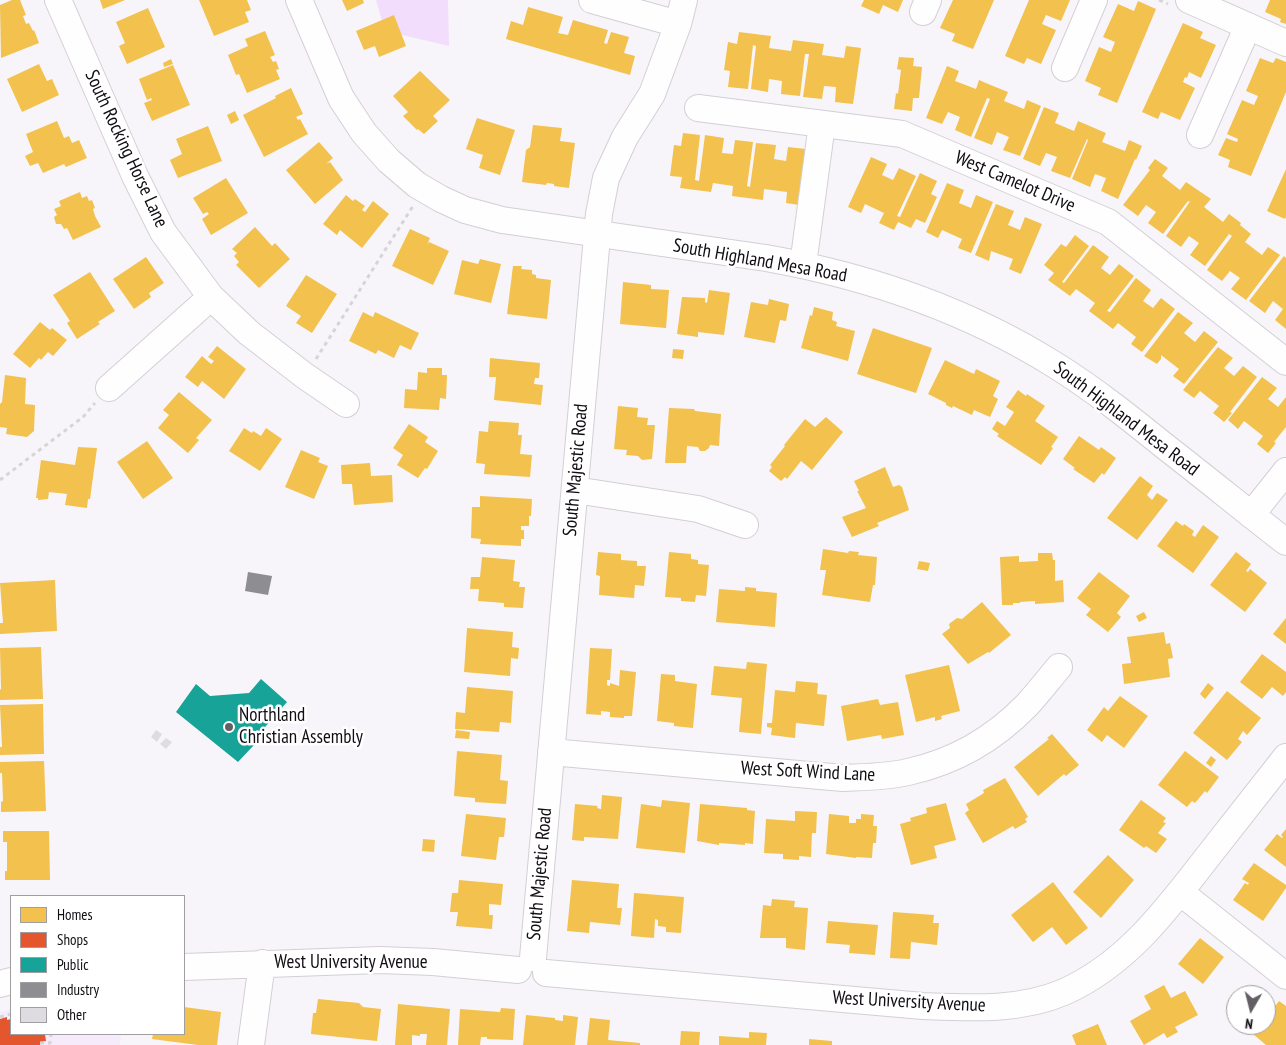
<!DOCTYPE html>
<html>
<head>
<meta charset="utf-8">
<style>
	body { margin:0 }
	#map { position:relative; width:1286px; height:1045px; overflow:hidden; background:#f8f5fa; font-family:"PT Sans Narrow",sans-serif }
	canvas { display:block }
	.legend { position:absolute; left:10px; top:895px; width:175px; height:140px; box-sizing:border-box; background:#fff; border:1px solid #a09ea1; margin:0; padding:6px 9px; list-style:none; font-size:15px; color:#110d13 }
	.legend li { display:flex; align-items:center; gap:10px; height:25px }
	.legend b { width:25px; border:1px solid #a09ea1 }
	.north { position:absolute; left:1226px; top:985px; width:50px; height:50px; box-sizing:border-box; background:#fff; border:1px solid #a09ea1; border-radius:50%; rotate:188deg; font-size:14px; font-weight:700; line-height:20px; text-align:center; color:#110d13 }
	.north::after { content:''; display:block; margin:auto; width:18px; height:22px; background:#625e64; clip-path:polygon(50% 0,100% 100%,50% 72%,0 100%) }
</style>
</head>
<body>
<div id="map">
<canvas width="1286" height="1045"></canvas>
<ul class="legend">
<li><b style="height:14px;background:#f2c14e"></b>Homes</li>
<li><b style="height:14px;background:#e4572e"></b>Shops</li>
<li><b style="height:14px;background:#17a398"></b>Public</li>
<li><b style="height:14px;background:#8d8d92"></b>Industry</li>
<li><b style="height:14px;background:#dfdce1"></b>Other</li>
</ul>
<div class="north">N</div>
</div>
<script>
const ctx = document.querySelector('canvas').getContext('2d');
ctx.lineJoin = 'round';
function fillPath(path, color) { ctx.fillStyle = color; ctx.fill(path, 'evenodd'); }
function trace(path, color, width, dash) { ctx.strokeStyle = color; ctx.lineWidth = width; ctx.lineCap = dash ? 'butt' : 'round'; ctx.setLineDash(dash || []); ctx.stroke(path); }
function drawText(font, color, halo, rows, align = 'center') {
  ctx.font = font + ' "PT Sans Narrow",sans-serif'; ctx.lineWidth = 5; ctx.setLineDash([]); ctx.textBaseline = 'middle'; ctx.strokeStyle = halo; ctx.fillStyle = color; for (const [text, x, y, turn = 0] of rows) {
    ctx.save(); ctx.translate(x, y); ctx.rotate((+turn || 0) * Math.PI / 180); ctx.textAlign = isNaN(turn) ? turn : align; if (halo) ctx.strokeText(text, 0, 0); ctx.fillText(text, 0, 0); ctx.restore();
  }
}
fillPath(new Path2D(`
	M11,1009v25h110l-1,11h-120v-33z`), '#f5ebfa');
fillPath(new Path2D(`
	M376,0h72l1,46 -64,-15z`), '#f2ddfd');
fillPath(new Path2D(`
	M12,0h8l6,15 -3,1 3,8 3,-1 4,8 1,-1 5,13 -38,15 -1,-53z
	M100,0h25l-22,9z
	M199,0h48l4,10 -6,2 4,10 -35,14z
	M342,0h21l1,3 -17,8z
	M864,0h39l-5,12 -15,-7 -4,9 -18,-8z
	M953,0h41l-21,49 -21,-8 3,-7 -15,-6z
	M1029,0h41l-9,21 -15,-6 -4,9 14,6 -15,34 -14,-6 -3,6 -19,-8z
	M1270,0h16v24l-6,-2 1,-3 -16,-7z
	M1138,1l18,8 -39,94 -19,-8 3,-7 -16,-7 14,-34 12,5 4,-10 -12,-5 15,-33 16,7z
	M528,7l35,10 -5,16 10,2 5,-15 35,10 -4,13 3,1 4,-12 18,5 -5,16 11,3 -5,19 -124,-36 5,-18 12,4z
	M148,8l17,39 -38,17 -8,-18 6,-3 -9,-21z
	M394,15l12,31 -27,11 -4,-11 -11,4 -8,-19z
	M1183,23l20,9 -3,6 16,7 -15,33 -12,-6 -2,6 -2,-1 -2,5 12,6 -15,32 -19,-8 -3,7 -16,-7z
	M265,31l10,24 -5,2 3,5 3,-1 3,8 -3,1 4,9 -33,14 -8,-19 -3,1 -8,-20 20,-9 -3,-7z
	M739,32l32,4 -2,12 22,3 2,-11 31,4 -2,11 22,3 2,-12 15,2 -8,56 -18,-2 1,-15 -12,-1 -2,13 -19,-2 6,-43h-4l-5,42 -19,-2 1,-13 -13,-2 -1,13 -17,-3 5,-43 -3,-1 -5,44 -20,-2 2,-16 -6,-1 4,-28 9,2z
	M899,57l15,1 -1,8 9,1 -3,31h-6l-1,13 -18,-2 2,-16 2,1 3,-24 -4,-1z
	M1260,58l13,5 3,-5 10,4v30l-35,84 -23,-9 2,-7 -12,-5 8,-17 11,4 1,-3 -11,-5 15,-34 12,5 4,-9 -12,-5z
	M171,59l2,5 -9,3 -1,-4z
	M39,64l8,17 5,-2 7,16 -37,17 -15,-33z
	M173,65l17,40 -38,16 -8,-18 8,-3 -1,-2 -4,2 -8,-21z
	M947,66l12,5 -4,10 21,8 3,-9 14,6 15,6 -4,9 20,8 3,-9 14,6 -21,50 -17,-6 6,-13 -12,-5 -5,13 -18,-7 16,-39 -3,-1 -16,39 -16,-7 5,-13 -12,-5 -6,12 -16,-6z
	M420,71l30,29 -17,16 5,5 -14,13 -6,-5 -1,1 -14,-14 5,-4 -15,-16z
	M291,88l12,26 -7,3 2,3 2,-1 8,15 -44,23 -21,-42 33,-17 -1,-2z
	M1044,107l15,6 -4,10 19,8 4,-10 28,12 -4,9 23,9 4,-11 13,6 -6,14 -1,-1 -17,40 -17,-8 5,-13 -11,-4 -5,13 -18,-8 16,-39 -1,-1 -17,39 -19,-7 6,-14 -11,-4 -6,13 -17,-7z
	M235,111l4,9 -8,4 -4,-9z
	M477,118l38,12 -15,45 -21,-7 4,-13 -17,-6z
	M57,121l7,17 5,-2 3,7 7,-3 8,18 -21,9 -2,-3 -21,9 -5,-10 -8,3 -5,-10 8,-4 -7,-18z
	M533,125l29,3 -2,13 15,2 -6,45 -15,-2v-2l-7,-1 -1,2 -24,-3 4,-32 4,-3z
	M208,126l14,35 -44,17 -8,-18 12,-6 -6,-15z
	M683,133l17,2 -5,45 4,1 6,-46 19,3 -2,15 11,1 2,-14 18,2 -6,44 3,1 6,-44 20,2 -2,14 12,2 2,-14 18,2 -7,56 -13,-2 1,-11 -23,-3 -1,11 -31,-4 1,-10 -20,-3 -2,9 -31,-4 2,-11 -12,-1 4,-31 7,1z
	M319,142l14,16 -7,6 4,-2 13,18 -28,24 -29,-34z
	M871,157l16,7 -5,11 11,5 6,-12 17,8 -19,40 3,1 20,-44 17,8 -6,13 6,3 -12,26 -9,-4 -5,9 -13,-6 -4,8 -15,-7 5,-10 -19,-9 -4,9 -13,-6z
	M1155,159l13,9 -6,8 18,14 6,-8 25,17 -7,8 19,15 6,-8 12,9 -1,2 11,9 -6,8 17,13 6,-8 12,8 -34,45 -15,-11 9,-11 -10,-7 -8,10 -15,-11 25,-34 -3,-2 -24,32 -15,-11 9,-12 -10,-7 -8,11 -15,-11 25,-36 -1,2 -2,-1 -25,33 -15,-11 8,-11 -10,-7 -8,11 -15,-11 27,-35 -2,-2z
	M1286,169v48l-1,2 -18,-8z
	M226,178l22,35 -37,22 -9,-16 7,-5 -2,-2 -4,2 -10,-16z
	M947,183l17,7 -5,13 12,5 5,-13 17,7 -22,51 -13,-5 4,-9 -20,-9 -4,8 -12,-6z
	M80,192l2,6 5,-2 2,5 3,-1 3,8 -2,1 2,7 6,11 -28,13 -6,-12 -3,1 -3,-5h-5l-2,-7 3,-2 -3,-6 7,-3 -2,-5z
	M346,195l7,6 2,-2 10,7 -3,4 3,2 8,-11 16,13 -27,34 -22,-18 -3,5 -14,-11z
	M996,204l18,7 -6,14 12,5 5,-13 17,7 -21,50 -12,-5 4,-10 -22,-8 -2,10 -14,-6z
	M255,227l17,19 3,-3 15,16 -31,29 -23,-23 3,-3 -5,-6 3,-3 -5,-4z
	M410,229l20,9 -3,7 2,-3 20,9 -16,34 -41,-19z
	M1075,235l14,11 -27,36 2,1 29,-38 16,12 -8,11 9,7 9,-11 15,12 -27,35 3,1 26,-34 15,12 -8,11 10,7 8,-10 14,11 -33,43 -11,-8 5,-7 -18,-14 -5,6 -24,-18 6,-8 -19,-14 -6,7 -22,-16 6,-7 -10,-8 17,-21 5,3z
	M1284,256l2,2v71l-11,-9 8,-11 -10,-8 -8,12 -16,-12z
	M146,257l18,26 -15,10 2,4 -17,12 -21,-30z
	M480,259l21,5 -10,39 -37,-9 8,-34 16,4z
	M513,266h9l-1,3 11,1v4l4,1v3l15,2 -4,39 -40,-5z
	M90,272l25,39 -17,11 2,2 -23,15 -10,-16 3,-2 -17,-26z
	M306,275l31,19 -25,39 -16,-10 5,-7 -15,-10z
	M623,282l28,3v4l18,1 -3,38 -46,-4z
	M709,290l21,3 -6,42 -26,-3v5l-21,-3 5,-37 23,1v4l2,1z
	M769,299l20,5 -3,17 -6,-1 -5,23 -31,-6 7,-35 17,3z
	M814,307l19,5 -1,8 5,2 -1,4 19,5 -7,30 -47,-13 9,-33 2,1z
	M363,312l10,5 2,-5 44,21 -8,17 -11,-5 -6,13 -16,-8 -2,4 -27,-13z
	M1178,312l15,11 -9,10 11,9 9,-11 14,11 -34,42 -11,-8 6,-7 -18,-14v4l-4,5 -13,-8z
	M40,322l10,8 2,-2 15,12 -14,16 -5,-4 -7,8 -2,-2 -9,10 -17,-14z
	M873,328l59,20 -16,45 -59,-19z
	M217,346l29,23 -22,30 -22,-18 -4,6 -13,-10 17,-21 9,8 3,-3 -6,-4z
	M1218,347l15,11 -9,10 10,8 9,-10 14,11 -27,35 2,1 -8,9 -11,-9 6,-7 -19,-15 -6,7 -11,-8z
	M673,349l11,1 -1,9 -11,-1z
	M490,358l50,5 -1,15h-4l-1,6 9,1 -2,20 -47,-5 2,-23h-7z
	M945,360l29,14 2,-5 24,12 -7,15 5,3 -8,18 -16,-7 -2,5 -19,-9 -1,2 -6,-3v-2l-18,-9z
	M427,368h15v7h5l-1,24 -6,-1 -1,12 -35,-2 1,-19 12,1 1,-18 9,1z
	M5,375l21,3 -1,26 10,1 -1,26 -7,6 -21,-3 1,-6 -7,-1v-23l2,-2z
	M1262,377l15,11 -9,11 10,8 8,-10v30l-12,15 2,1 -8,10 -11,-9 6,-8 -19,-15 -6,8 -10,-9z
	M1018,390l8,6 1,-2 18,12 -10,15 23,16 -7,10 2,1 -12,17 -44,-29 2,-2 -7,-5 5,-8 8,5 9,-14 -8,-5z
	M179,392l33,28 -16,18 3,2 -11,13 -30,-25 11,-13 -6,-5z
	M618,406l20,2 -1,9 11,1 -1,7h8l-3,34 -10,1 -4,-4 -12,-1 1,-5 -13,-1z
	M669,408l25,1 1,2 26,3 -2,32 -9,-1 -1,3 -4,3h-5l-2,-4 -11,-1 -1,17h-21z
	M826,417l17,15 -31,38 -11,-9 -14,18 -2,-2 -4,4 -12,-10 3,-4 -2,-2 15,-19 -1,-1 21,-26 10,8z
	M489,421l30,2 -1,12h4l-2,19 12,1 -2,22 -46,-3 1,-10 -9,-1 3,-32 9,1z
	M409,424l19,13 -3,5 13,9 -11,18 -2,-1 -7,10 -21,-13 6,-10 -10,-7z
	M244,428l8,5 1,-2 8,5 5,-8 16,11 -22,32 -31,-20z
	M1079,436l20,14 2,-3 15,11 -12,17 -2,-2 -8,10 -21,-14 2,-1 -12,-9z
	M147,441l26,37 -30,21 -26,-37z
	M78,447l19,1 -7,51h-2l-1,9 -22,-3 2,-11 -18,-2 -1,7 -10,1v-2h-2l5,-38 34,5z
	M301,450l19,8 -2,4 10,4 -14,33 -29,-12z
	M370,463l1,13 21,-1 1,27 -39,3 -2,-21h-10l-1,-19z
	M885,467l8,20 6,-2 3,2 7,23 -32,13 2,3 -27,11 -10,-20 24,-9 -9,-17h2l-5,-10z
	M1140,476l13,10 -6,9 5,5 5,-7 11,7 -31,40 -30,-22z
	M480,496l52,3 -1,17h-2v10h-8v4h3v9h-3v7l-41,-2 1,-5 -10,-1 1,-31h8z
	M1176,521l7,5 1,-2 10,7 -2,4 3,2 8,-12 16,12 -26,36 -36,-27z
	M823,549l25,4 1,-2 10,1 -1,3 19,2 -2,28h-2l-3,17 -48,-7 4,-25h-6z
	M598,552l23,2v6l16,1v5h9l-2,20 -9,-1 -1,13 -35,-3 1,-19 -4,-1z
	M669,552l22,2v5l7,1v4l11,1 -3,31 -10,-1 -1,7 -14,-1v-3l-16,-1z
	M1236,552l15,12 -5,7 2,1 2,-3 17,14 -22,29 -35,-27z
	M1038,553h14l1,7h2v21l8,-1 1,22 -29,2v-3l-15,1v1h-7v2h-11l-2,-48 19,-1v6l19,-1z
	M482,557l33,3 -2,21 7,1 -1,5h6l-2,21 -19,-1v-4l-26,-2 1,-12h-9l1,-12h9z
	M919,561l11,2 -2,8 -11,-2z
	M1099,572l31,24 -13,17 4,4 -13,15 -22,-17 5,-6 -14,-11z
	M55,580l2,51 -57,3v-11h3l-3,-40z
	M745,587l11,1v3l21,2 -2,34 -59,-5 3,-33 26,2z
	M982,602l29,33 -22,18 -1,-1 -20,12 -26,-30 8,-6 -1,-4 8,-6 5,1z
	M1144,612l3,6 -8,4 -3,-6z
	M1286,618v26l-13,-10z
	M467,628l46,4 -1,15 7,1 -1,11 -7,-1 -1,18 -46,-4z
	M1164,632l2,12 4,-1 3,15 -5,1 2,18 -46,7 -2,-20 9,-1 -4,-26z
	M41,647l2,52 -43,1v-10l1,-1 -1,-41z
	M590,648l22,1 -2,31h-3v5l3,1v-3l9,3 1,-16 16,2 -4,44h-8v2l-14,-1v-5l-9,-1v4l-15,-1z
	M1262,654l24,18v20l-3,4 -11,-9 -10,12 -22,-17z
	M747,662l20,2 -6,70 -22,-2 3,-34 -31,-3 3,-29 32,3z
	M949,665l11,46 -19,5 1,3 -7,2v-4l-19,5 -11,-47z
	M661,674l14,1v6l22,3 -4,44 -19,-2v-3l-17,-2z
	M796,681l22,2 -1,11 10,1 -3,31 -28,-3 -1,15 -24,-3 1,-7 -5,-1v-4h5l3,-33 20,2z
	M1208,683l6,5 -9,11 -5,-5z
	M467,687l46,4 -2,32 -11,-1 -1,10 -44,-3 1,-17 9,1z
	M1227,691l34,27 -14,17 -4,-4 -5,8 4,3 -15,18 -34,-27z
	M1120,696l28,20 -24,32 -17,-13 -5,7 -15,-12 17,-23 4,4z
	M878,699l2,6 18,-3 6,33 -22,4 -1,-4 -34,6 -6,-35z
	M43,704l1,50 -44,1v-8h2l-2,-42z
	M456,730l14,2 -1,7 -14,-1z
	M1052,734l27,31 -13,11 -2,-2 -26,22 -24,-29 35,-28 -2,-1z
	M457,751l45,4 -2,25 8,1 -2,23 -31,-2v-4l-21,-2z
	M1185,751l34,26 -12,16 -2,-2 -10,12 -3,-2 -5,6 -29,-22z
	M1211,756l5,4 -5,7 -5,-4z
	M44,761l2,50 -45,1v-10l2,-1 -1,-28h-2v-11z
	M1005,778l23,39 -3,2 2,3 -12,7 -2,-3 -30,17 -18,-30 4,-3 -3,-6 18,-11 -1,-3z
	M602,795l20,2 -4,42 -34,-2v4l-12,-1 3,-36 23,2 -1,2 4,1z
	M662,800l28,3 -5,50 -49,-5 5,-44 20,3z
	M1141,800l25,18 -3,4 3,1 -8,10 9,6 -11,14 -10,-7 -2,2 -25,-18z
	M946,803l10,37 -22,6 3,12 -26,7 -11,-41 11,-3 -1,-3 17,-5 -1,-5z
	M700,804l47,4v2l8,1 -2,33 -8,-1v2l-26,-2v2l-22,-4z
	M795,811l22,1 -1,21h-4l-1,24 -12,-1v4l-16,-1v-5l-19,-1 2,-34 29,2z
	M466,814l40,4 -2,19h-5l-3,23 -35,-4z
	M829,814l20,2v7h7v-4h5v-5l13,1 -1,11h4l-1,17h-3l-1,15 -16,-1v1l-30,-4z
	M1286,829v38l-22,-17 13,-16 5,4 1,-1 -2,-2z
	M3,831h46l1,49h-45v-9h2v-29h-4z
	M423,839l12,1 -1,12 -12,-1z
	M1108,855l26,25 -33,38 -28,-26z
	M1254,863l32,22v3l-23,33 -30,-21 12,-17 3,2 1,-2 -7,-4z
	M459,880l44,4 -2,21 -12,-1v11h4l-1,14 -36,-3 2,-14h-8l2,-19h6z
	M572,880l47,4 -2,24h5l-2,17 -30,-3 -1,11 -22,-2z
	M1053,882l35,46 -22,17 -14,-18 -19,15 -22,-27z
	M634,893l50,4 -3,36 -15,-1v-5l-8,-1v-6l-3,-1 -1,19 -23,-2z
	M772,899l23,2 -1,6 14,1 -3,42 -19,-2v-10h-26l3,-33 8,1z
	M893,912l41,3 -1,8h6l-2,22 -26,-3 -1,17 -20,-1z
	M828,921l50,4 -3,30 -26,-2 1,-8 -24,-2z
	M1200,938l24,19 -21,27 -25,-20z
	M1164,985l7,13 14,-7 13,24 -23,12 3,5 -11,6 -3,-5 -20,12 -14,-24 21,-12 -7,-13z
	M318,999l41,4 4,4 18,2 -4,32 -66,-7 2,-21h3z
	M1279,1001l7,5v39h-20l-13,-11 7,-9h6v-7z
	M398,1004l52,5 -3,36h-21l1,-11h-7v2l-8,-1v10h-17z
	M184,1007l37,5 -4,33h-19l-46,-6 1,-5h31z
	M501,1008l14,1 -2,31 -26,-1v-2h-6l-1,8h-22l2,-36 40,3z
	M526,1015l29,3v2l8,1v-6l15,2 -3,28h-52z
	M590,1018l20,2 -2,20 32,3v2h-53z
	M1098,1024l9,21h-31l-4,-10z
	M681,1031l19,1 -1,13h-19z
	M749,1032l18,1 -1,12h-47v-9l30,2z
	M809,1039l23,2v4h-23z`), '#f2c14e');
fillPath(new Path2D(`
	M7,1017v3l4,-1v15h34l1,7 -6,1v3h-40v-26z`), '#e4572e');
fillPath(new Path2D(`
	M261,679l26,23 -36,41 3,2 -16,17 -62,-50 20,-28 14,12 39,-3z`), '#17a398');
fillPath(new Path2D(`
	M248,572l24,4 -4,19 -23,-4z`), '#8d8d92');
fillPath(new Path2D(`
	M156,730l6,4 -5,8 -6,-5z
	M166,738l6,4 -6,7 -6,-5z`), '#dfdce1');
const minor = new Path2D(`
	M58,0l77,176 28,56 48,65 38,36 56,43 41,28
	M299,0l42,98 23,35 25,28 28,24 24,14 24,11 37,10 264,38c101,18 201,52 289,107 40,25 76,54 112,83 40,31 79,63 119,94
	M592,0l86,24
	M1189,0l97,43
	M923,12l5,-12
	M1065,68l29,-68
	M698,108l204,26 206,88 178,140
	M1200,135l48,-109
	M803,265l19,-141
	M109,388l102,-91
	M575,490l123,19 47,16
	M1251,515l35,-44
	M551,752l292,26c22,-1 44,-1 65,-6 46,-10 86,-33 119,-67 11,-12 21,-25 32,-38
	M1180,892l106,84
	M533,958l66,-744 7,-36 19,-41 27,-43 26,-70 6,-24
	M184,967l196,-7 53,2 85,8
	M546,973l377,33c47,2 97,5 141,-14 63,-28 104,-84 145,-137 25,-32 51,-65 77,-98
	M0,984l11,-3
	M251,1045l11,-82`);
trace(minor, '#d3cfd5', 28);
trace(new Path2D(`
	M1159,0l9,4
	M316,359l97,-153
	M0,480l83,-63 12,-14
	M0,1017l11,-3
	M40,1043h10l1,-9`), '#d6d5d6', 3, [4, 4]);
trace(minor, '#fefefe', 26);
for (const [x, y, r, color] of [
	[229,727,5,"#625e64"]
]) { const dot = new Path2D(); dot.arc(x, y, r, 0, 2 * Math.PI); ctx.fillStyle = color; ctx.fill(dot); trace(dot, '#fff', 2); }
drawText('19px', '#110d13', '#fff', [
	["South Rocking Horse Lane",126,149,65],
	["West Camelot Drive",1015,182,23],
	["South Highland Mesa Road",760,261,10],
	["South Highland Mesa Road",1126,419,37],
	["South Majestic Road",576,470,-85],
	["West Soft Wind Lane",808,772,3],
	["South Majestic Road",540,874,-85],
	["West University Avenue",351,963],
	["West University Avenue",909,1002,3]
]);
drawText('19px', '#110d13', '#fff', [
	["Northland",239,716],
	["Christian Assembly",239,738]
], 'left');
</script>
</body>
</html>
